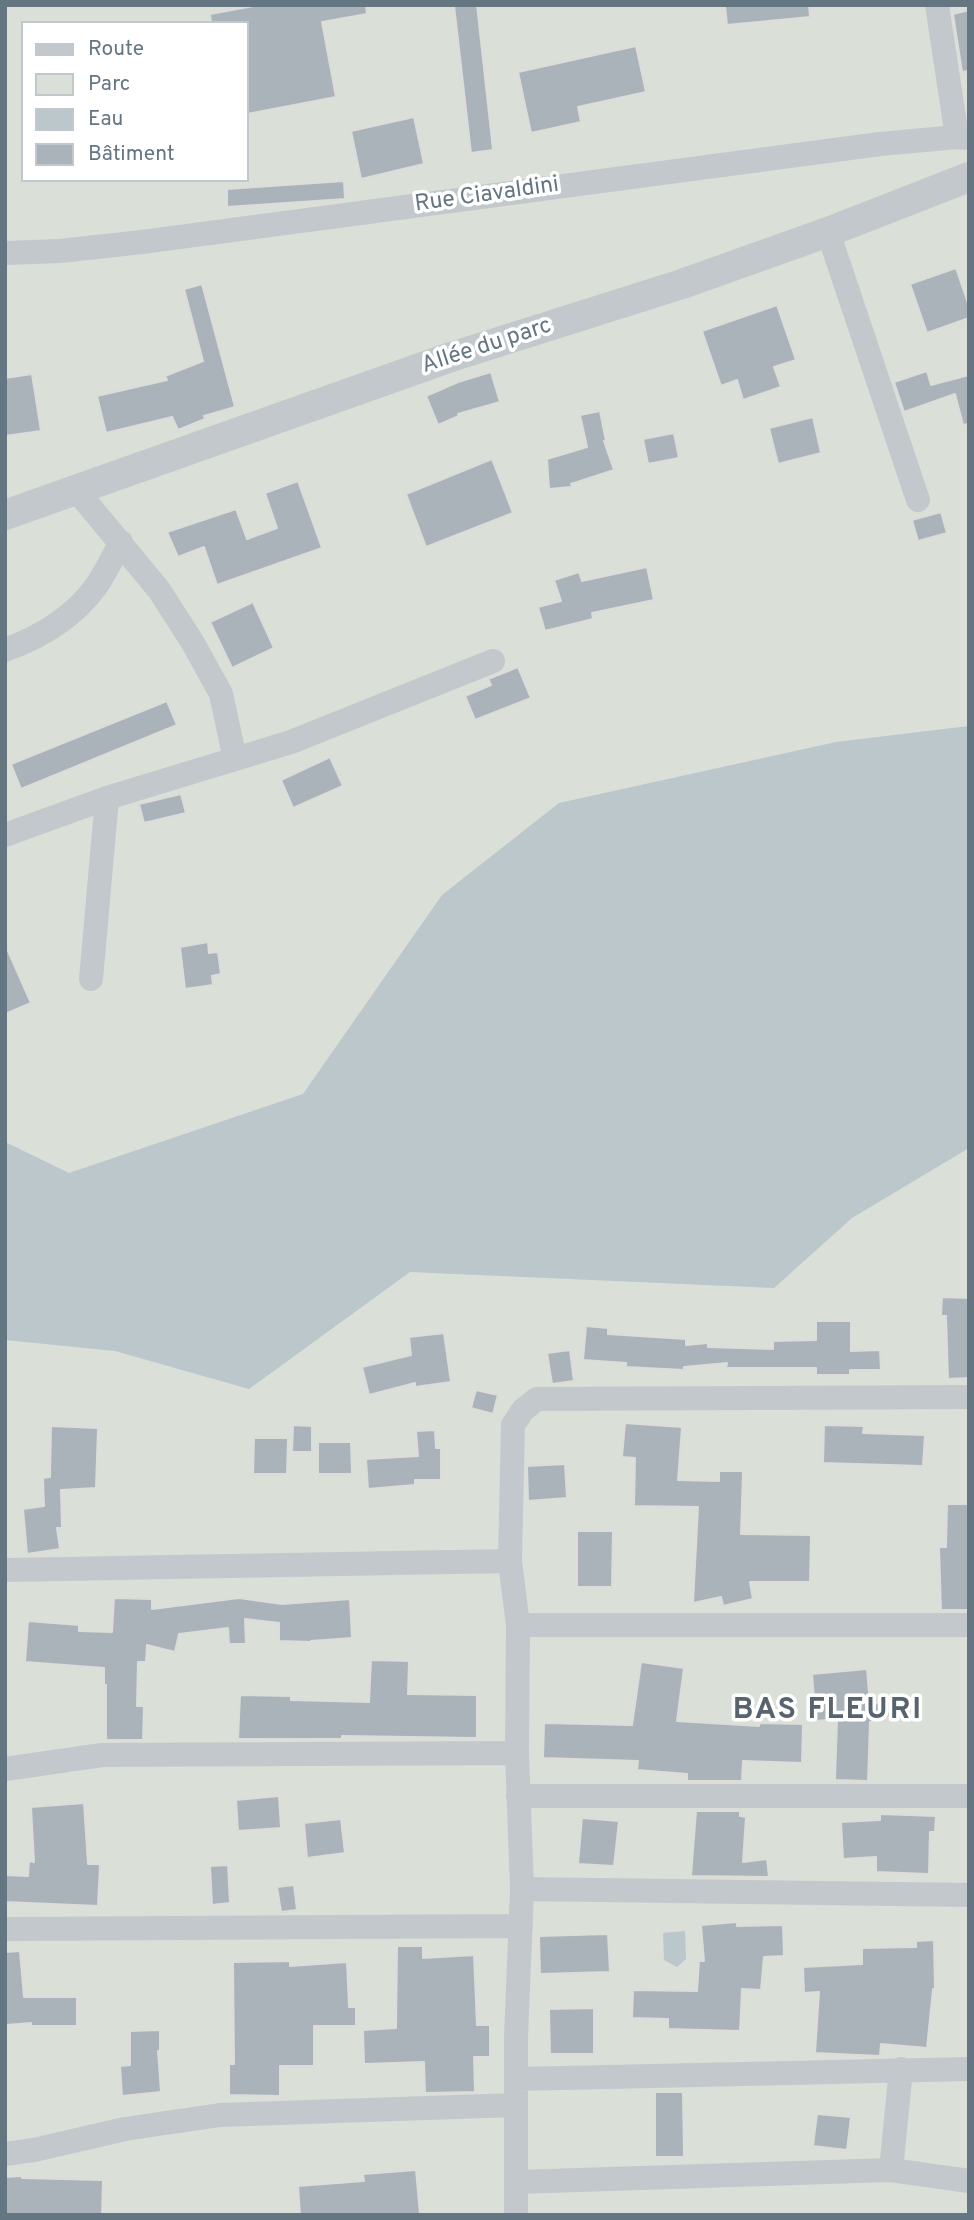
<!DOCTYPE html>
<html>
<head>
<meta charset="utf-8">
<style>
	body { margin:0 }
	#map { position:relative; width:974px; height:2220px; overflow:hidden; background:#fafaf8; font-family:Overpass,sans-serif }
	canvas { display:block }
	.frame { position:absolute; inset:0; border:7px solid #657683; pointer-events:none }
	.legend { position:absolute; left:21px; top:21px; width:228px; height:161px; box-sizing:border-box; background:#fff; border:2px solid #c1c8cd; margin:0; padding:9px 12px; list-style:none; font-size:21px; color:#657683 }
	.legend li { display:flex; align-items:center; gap:14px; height:35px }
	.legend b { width:35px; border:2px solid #c1c8cd }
</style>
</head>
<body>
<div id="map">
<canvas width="974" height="2220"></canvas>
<div class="frame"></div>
<ul class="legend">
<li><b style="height:9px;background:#c3c8cc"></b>Route</li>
<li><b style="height:19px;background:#dadfd7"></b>Parc</li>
<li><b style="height:19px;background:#bbc7cb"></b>Eau</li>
<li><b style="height:19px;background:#aab3b9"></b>Bâtiment</li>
</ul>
</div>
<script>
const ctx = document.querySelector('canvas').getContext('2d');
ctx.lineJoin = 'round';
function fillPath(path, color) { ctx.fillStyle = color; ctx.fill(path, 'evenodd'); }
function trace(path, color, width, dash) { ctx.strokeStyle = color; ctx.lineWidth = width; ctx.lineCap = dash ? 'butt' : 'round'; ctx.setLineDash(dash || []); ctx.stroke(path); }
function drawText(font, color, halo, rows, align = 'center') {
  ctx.font = font + ' Overpass,sans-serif'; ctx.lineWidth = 7; ctx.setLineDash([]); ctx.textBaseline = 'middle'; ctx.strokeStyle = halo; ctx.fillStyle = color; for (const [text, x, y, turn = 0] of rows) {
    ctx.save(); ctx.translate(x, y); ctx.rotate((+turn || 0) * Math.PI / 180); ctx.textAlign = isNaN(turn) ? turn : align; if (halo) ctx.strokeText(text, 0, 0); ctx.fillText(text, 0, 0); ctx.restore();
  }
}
fillPath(new Path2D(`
	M5,5h964v2210h-964zM23,23h224v157h-224z`), '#dadfd7');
fillPath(new Path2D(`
	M969,726v422l-117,70 -78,70 -364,-16 -161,117 -134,-38 -110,-11v-198l64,31 234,-79 139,-199 117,-92 277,-61z
	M685,1931l1,28 -9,8 -13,-7 -1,-27z`), '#bbc7cb');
const building = new Path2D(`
	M259,5h107l1,9 -45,8 14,75 -89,17v-91h-36l-1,-9z
	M454,5h23l16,145 -22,3z
	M725,5h84l1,12 -83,8z
	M969,10v61l-7,1 -9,-58z
	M636,46l10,46 -68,15 3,15 -50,11 -13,-61z
	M414,117l10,47 -63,15 -10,-48z
	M344,181l1,18 -118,8v-18z
	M956,268l13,38v12l-42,15 -17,-49z
	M202,284l33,123 -31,9 1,3 -27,11 -6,-13 -66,16 -9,-37 70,-16 -2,-4 38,-15 -19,-72z
	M777,305l19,55 -22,7 7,20 -38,13 -6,-20 -16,6 -19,-55z
	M927,371l4,14 38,-10v49l-6,1 -8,-31 -51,18 -10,-30z
	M491,372l9,30 -42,12 1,2 -21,9 -12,-29 32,-14z
	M32,374l9,57 -36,5v-58z
	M600,411l6,30h-2l10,29 -43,14 1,3 -23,2 -2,-30 40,-12 -7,-32z
	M813,417l8,36 -43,11 -9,-36z
	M674,433l5,25 -31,6 -5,-25z
	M492,459l21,54 -87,34 -20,-53z
	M298,481l24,67 -105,37 -13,-38 -26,10 -11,-25 69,-23 11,30 30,-11 -12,-35z
	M941,512l6,21 -29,8 -6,-21z
	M647,567l7,33 -62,13 1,6 -48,12 -7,-24 23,-6 -7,-21 25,-8 3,9z
	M253,602l21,46 -42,20 -22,-46z
	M518,667l13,31 -56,22 -10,-24 26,-11 -3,-6z
	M167,701l10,24 -156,64 -10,-25z
	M330,757l13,29 -50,22 -12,-28z
	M181,794l5,19 -42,10 -5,-19z
	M208,942l1,11 9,-1 3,22 -9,2 1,9 -28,4 -5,-42z
	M5,944l26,59 -26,11z
	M942,1297l27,1v80l-21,1 -2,-63h-5z
	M816,1321h35v30l29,-1 1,20h-31v5h-34v-7h-90l1,-5 -43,4v3l-58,-3v-4l-43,-3 3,-34 22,2v6l78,5v6l22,-2v4l65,2v-8l43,-1z
	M444,1333l7,49 -36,5v-4l-46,12 -7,-28 49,-12 -2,-18z
	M570,1350l4,31 -22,3 -5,-31z
	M476,1390l22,5 -5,19 -22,-6z
	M625,1423l57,4 -4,53 41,1v-10h24l-2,63 70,1 -1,47h-60l3,17 -30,7 -2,-9 -28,6 5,-96 -64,-1 1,-48 -13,-1z
	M293,1425l19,1v26h-20z
	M824,1425l40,1 -1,7 62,2 -2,31 -100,-3z
	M51,1426l47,2 -2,60 -35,2 1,38h-5l3,21 -33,5 -4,-45 21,-3 -1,-28 7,-1z
	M435,1430l1,18h5v32h-26v5l-47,4 -2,-30 52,-3 -2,-25z
	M254,1438h34l-1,36h-34z
	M318,1442h33l1,32h-34z
	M565,1464l2,34 -39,3 -1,-35z
	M947,1504h22v106h-28l-2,-63h7z
	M577,1531h36l-1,56h-35z
	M114,1598l38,1v10l87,-11 43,6 68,-5 2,39 -41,3v1l-32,-1v-18l-34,-4 1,25h-17l-1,-16 -49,6 -4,18 -28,-7 -1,17h-8l-1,44h7l-1,34h-37v-55h-2v-17l-79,-6 3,-41 51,4v6l33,1z
	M371,1660l38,1 -1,33 69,1v43l-135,-2v3h-104l2,-44 51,1v4l78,2z
	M641,1662l43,6 -7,53 82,5v-3l44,1 -1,39 -59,-2 -1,20h-55v-7l-50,-4 1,-9 -95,-3 1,-35 88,2z
	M867,1669l3,36 24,-6 4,16 -28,7 -2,59 -33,-1 2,-61 -21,2 -4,-47z
	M279,1796l2,32 -43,3 -2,-31z
	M84,1803l4,61h12l-2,42 -93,-4v-27l23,1 1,-15 5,1 -3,-55z
	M696,1811h44v5l6,1 -3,45 24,-3 2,18 -78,-1z
	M880,1814l56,2 -1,16h-5l-1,42 -53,-2v-15l-33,2 -2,-37 39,-2z
	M582,1818l37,3 -5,45 -36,-2z
	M341,1819l4,34 -38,5 -3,-35z
	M228,1865l2,38 -18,2 -2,-39z
	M294,1885l3,25 -16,2 -4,-25z
	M737,1922v4l46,-1 1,31 -20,1 -3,33 -19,-1 -2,42 -72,-2v-10l-36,-1 1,-28 64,1 2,-30h5l-3,-36z
	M608,1934l2,38 -70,2 -1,-38z
	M934,1940l1,49h-2l-6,59 -46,-4 -1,12 -65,-3 4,-61 -15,1 -1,-26 59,-3v-16l54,-1v-6z
	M397,1946h26v12l51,-3 3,70h13v32h-16l1,35 -50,1 -1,-31 -60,2 -1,-34 33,-2z
	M20,1951l4,46h53v29h-46v-3l-25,2 -1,-73z
	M290,1961v5l57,-4 2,45h7v19h-42v40h-34v30l-51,-1v-31h5l-1,-102z
	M594,2008v46h-44l-1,-45z
	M160,2030v21h-2l3,41 -39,4 -2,-30 10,-1v-34z
	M655,2092h28l1,65h-29z
	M817,2114l34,3 -4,33 -34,-4z
	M416,2170l4,44 -120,1 -2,-29 66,-5 -1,-7z
	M22,2176v2l81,2 -1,35h-97v-38z`);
fillPath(building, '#aab3b9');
trace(building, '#dcdcda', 2);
trace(new Path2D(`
	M937,5l20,132
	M828,232l90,268
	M5,253l55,-2 82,-9 738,-98 77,-7 12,1
	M77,491l82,99 34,53 28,51 14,65
	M5,650c36,-13 70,-34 92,-65 9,-13 16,-29 24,-43
	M5,835l102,-37 184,-56 202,-81
	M91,979l16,-181
	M5,1570l505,-9
	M518,1625h451
	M5,1769l97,-14 415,-2
	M518,1796h451
	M522,1889l447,6
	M5,1929l516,-3
	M517,2079l452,-10
	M5,2154l29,-4 91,-21 95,-14 296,-10
	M891,2170l78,11
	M516,2182l375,-12 10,-101
	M516,2215v-177l6,-149 -5,-136 1,-128 -8,-64 3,-136 10,-15 14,-11 432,-2`), '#c3c8cc', 24);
trace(new Path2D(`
	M5,515l446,-158 231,-73 146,-52 141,-55`), '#c3c8cc', 30);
drawText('23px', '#657683', '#fff', [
	["Rue Ciavaldini",487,196,-8],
	["Allée du parc",487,347,-18]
]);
ctx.letterSpacing = '2px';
drawText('bold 30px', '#57646e', '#fff', [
	["BAS FLEURI",828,1712]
]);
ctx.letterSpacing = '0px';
</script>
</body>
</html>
